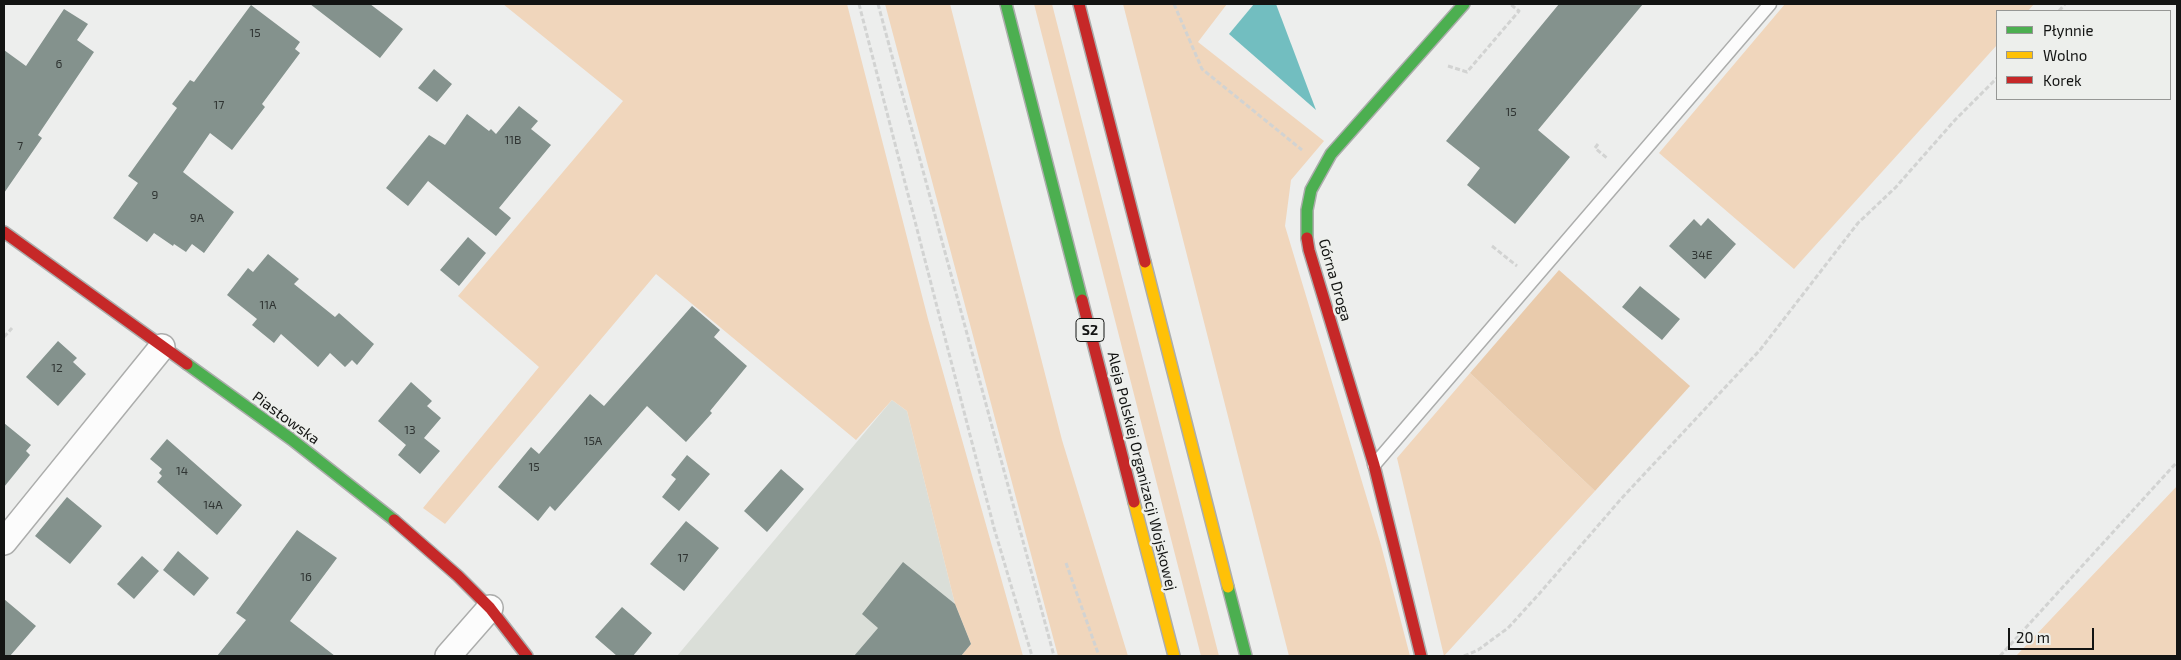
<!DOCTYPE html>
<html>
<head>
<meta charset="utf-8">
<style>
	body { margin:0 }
	#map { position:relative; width:2181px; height:660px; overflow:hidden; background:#edeeed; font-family:"Exo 2",sans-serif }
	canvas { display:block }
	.frame { position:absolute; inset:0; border:5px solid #131413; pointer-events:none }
	.legend { position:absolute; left:1996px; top:10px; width:175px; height:90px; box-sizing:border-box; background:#edefec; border:1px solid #969795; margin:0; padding:6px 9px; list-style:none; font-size:15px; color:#131413 }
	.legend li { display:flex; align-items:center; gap:10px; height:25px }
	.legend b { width:25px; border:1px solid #969795 }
	.scale { position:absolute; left:2008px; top:628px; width:86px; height:22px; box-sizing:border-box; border:2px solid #131413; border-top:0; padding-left:6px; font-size:15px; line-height:18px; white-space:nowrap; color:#131413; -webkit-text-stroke:4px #edefec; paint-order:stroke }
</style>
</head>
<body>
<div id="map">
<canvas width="2181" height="660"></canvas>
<div class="frame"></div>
<ul class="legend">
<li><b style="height:6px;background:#4caf50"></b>Płynnie</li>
<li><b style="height:6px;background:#ffc107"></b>Wolno</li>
<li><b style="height:6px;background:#c62828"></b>Korek</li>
</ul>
<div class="scale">20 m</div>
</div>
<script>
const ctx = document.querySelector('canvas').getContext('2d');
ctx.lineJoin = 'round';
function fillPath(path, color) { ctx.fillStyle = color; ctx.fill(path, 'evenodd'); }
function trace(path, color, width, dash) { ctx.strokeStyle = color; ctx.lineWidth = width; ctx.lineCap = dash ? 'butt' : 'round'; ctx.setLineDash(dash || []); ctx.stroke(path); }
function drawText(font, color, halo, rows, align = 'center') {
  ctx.font = font + ' "Exo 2",sans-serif'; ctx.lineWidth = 5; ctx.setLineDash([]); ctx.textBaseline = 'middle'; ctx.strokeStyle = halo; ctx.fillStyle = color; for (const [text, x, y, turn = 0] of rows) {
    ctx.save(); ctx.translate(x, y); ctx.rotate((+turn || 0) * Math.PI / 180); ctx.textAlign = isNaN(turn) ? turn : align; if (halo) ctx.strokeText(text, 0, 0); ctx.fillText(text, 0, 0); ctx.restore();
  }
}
fillPath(new Path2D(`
	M892,400l15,11 48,193 16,40 -10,12h-284z`), '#daded8');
fillPath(new Path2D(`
	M503,4h344l81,315 95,337h-62l10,-12 -16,-40 -48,-193 -15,-11 -36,40 -200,-166 -211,250 -22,-16 116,-141 -81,-71 165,-195z
	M885,4h65l112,436 66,216h-70z
	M1034,4h18l167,652h-18z
	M1123,4h104l-29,38 126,99 -33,39 -6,46 96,319 29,111h-121z
	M1785,4h249l-6,7h-31v34l-203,224 -135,-116z
	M1470,373l125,118 -151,165 -47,-198z
	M2177,486v170h-161z`), '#f0d6bc');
fillPath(new Path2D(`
	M1559,270l131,116 -95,105 -125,-118z`), '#e9cbac');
fillPath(new Path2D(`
	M1254,4h22l40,106 -87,-76z`), '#72bec0');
fillPath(new Path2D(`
	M310,4h60l33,25 -23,29z
	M1559,4h84l-105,126 32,27 -55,67 -48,-39 13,-17 -34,-27z
	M251,5l49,37 -5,7 5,4 -38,51 3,3 -33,43 -22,-17 -27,39 51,40 -30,41 -12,-9 -6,8 -12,-8 -1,2 -19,-13 -7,9 -34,-24 25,-35 -10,-7 49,-68 -5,-4 18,-24 4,2z
	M64,9l24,15 -11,16 17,12 -56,83 4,3 -38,55v-143l22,16z
	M434,69l18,15 -15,18 -19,-14z
	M519,106l19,15 -7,8 20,16 -52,63 12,10 -15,18 -68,-55 -20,25 -22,-18 43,-53 16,10 22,-31 22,17 2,-2 5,5z
	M1708,218l28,26 -31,35 -36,-33 25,-27 7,7z
	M468,237l18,16 -27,33 -19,-16z
	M268,254l31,25 -5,5 41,33 4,-4 35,31 -17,21 -5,-5 -7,7 -15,-14 -12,14 -37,-33 -7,9 -22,-18 5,-6 -30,-24 21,-27 5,4z
	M1640,286l40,33 -18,21 -40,-33z
	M692,306l28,24 -6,7 33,29 -37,45 2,2 -26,29 -39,-36 -92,105 -5,-5 -12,15 -40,-34 33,-40 8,7 51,-60 14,12z
	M58,341l19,17 -4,4 13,12 -28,32 -32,-29z
	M411,382l21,19 -5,5 14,12 -17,20 16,13 -20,23 -22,-19 8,-10 -28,-24z
	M4,423l27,22 -5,6 4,4 -26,32z
	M167,439l75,66 -25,30 -60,-53 5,-6 -3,-3 3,-4 -12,-10z
	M687,455l23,19 -31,37 -17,-14 14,-18 -5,-4z
	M781,469l23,20 -37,43 -23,-21z
	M67,497l35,29 -32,38 -35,-28z
	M686,521l33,27 -35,43 -34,-27z
	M297,530l40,28 -47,63 45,35h-118l29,-36 -10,-7z
	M178,551l31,27 -15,18 -31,-26z
	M142,556l17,15 -25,28 -17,-15z
	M903,562l52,42 16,40 -10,12h-107l24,-28 -16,-14z
	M4,599l32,27 -26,30h-6z
	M622,607l30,26 -19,23h-16l-22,-19z`), '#84928d');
const lane = new Path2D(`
	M1374,465l396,-461`);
const street = new Path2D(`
	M4,542l158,-195
	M448,656l42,-48`);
const fast = new Path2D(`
	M1006,4l76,296
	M1307,238v-28l4,-20 20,-36 133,-150
	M187,364l104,75 103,81
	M1228,587l18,69`);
const slow = new Path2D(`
	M1145,262l83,325
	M1134,502l40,154`);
const jam = new Path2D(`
	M1079,4l66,258
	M4,232l183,132
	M1307,238l2,12 65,215 47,191
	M1082,300l52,202
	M394,520l64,56 32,32 37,48`);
trace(lane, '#acadac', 15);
trace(street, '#acadac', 28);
trace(fast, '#acadac', 14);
trace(slow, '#acadac', 14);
trace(jam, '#acadac', 14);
trace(new Path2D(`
	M859,4l135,524 38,128
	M878,4l176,652
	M1174,4l28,65 100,81
	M2059,11l6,-7
	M1448,66l19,6 52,-61 -9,-7
	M1598,144l-3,4 13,11
	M1492,246l25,20
	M4,337l8,-9
	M1066,563l33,93
	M1464,656l14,-6 30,-22 31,-34 82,-95 139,-149 98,-127 38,-36 59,-67 42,-42
	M2000,656l177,-194`), '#d2d3d2', 3, [5, 2.5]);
trace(lane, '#fcfcfc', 12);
trace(street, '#fcfcfc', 25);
trace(fast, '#4caf50', 11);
trace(slow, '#ffc107', 11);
trace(jam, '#c62828', 11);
drawText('12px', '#2f3432', null, [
	["15",255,33],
	["6",59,64],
	["17",219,105],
	["15",1511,112],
	["11B",513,140],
	["7",20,146],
	["9",155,195],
	["9A",197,218],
	["34E",1702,255],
	["11A",268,305],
	["12",57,368],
	["13",410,430],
	["15A",593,441],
	["15",534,467],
	["14",182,471],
	["14A",213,505],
	["17",683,558],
	["16",306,577]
]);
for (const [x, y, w] of [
	[1090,330,28]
]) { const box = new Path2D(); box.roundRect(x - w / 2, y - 11.5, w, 23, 4); ctx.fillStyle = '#edefec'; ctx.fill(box); trace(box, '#131413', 1); }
drawText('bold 14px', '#131413', null, [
	["S2",1090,330]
]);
drawText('15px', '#131413', '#edefec', [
	["Górna Droga",1335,280,74],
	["Piastowska",286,418,36],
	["Aleja Polskiej Organizacji Wojskowej",1142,471,76]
]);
</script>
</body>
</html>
